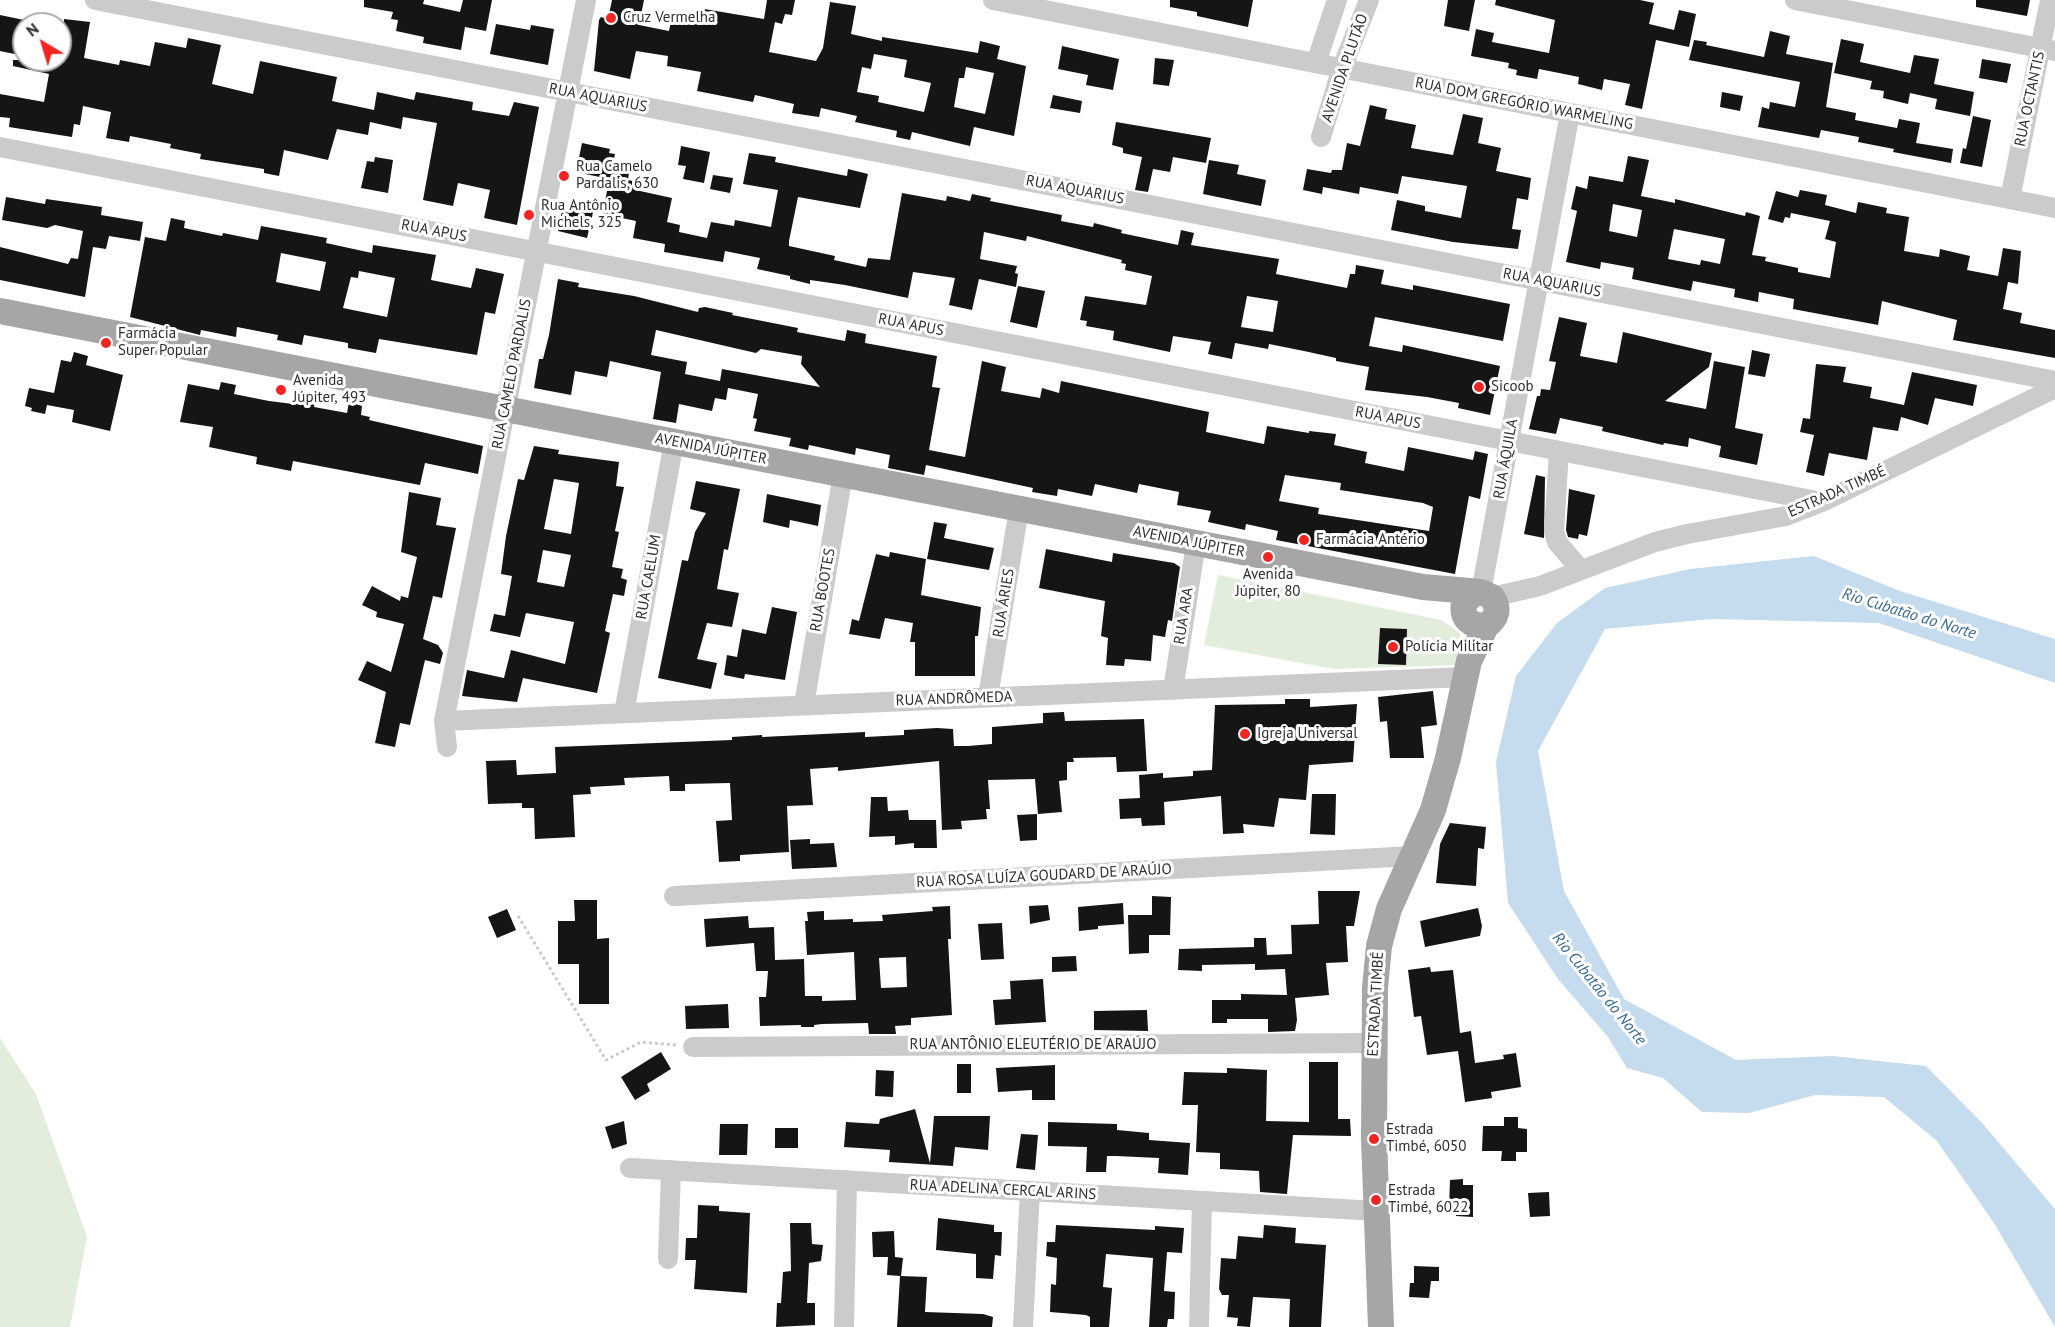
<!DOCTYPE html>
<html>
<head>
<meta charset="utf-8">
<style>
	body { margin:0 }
	#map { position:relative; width:2055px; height:1327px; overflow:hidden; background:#fff; font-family:"PT Sans",sans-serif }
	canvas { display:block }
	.north { position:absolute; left:12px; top:12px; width:60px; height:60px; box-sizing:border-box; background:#fff; border:2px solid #ababab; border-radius:50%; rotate:322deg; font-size:16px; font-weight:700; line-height:24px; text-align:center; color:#2e2e2e }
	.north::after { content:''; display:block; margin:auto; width:21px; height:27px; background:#f22523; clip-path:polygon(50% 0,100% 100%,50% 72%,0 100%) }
</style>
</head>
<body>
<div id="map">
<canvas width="2055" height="1327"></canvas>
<div class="north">N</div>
</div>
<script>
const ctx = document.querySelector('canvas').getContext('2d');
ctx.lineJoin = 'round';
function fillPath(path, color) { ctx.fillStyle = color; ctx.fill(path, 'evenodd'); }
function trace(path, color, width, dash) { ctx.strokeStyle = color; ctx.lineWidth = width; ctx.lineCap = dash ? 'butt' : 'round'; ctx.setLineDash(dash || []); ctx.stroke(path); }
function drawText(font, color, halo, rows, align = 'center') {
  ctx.font = font + ' "PT Sans",sans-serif'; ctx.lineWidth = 6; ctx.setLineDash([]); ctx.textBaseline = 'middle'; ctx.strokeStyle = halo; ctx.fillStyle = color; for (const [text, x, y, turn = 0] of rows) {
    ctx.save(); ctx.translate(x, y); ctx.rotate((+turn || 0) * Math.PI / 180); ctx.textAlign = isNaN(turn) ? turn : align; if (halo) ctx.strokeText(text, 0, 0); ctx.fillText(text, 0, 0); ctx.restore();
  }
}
fillPath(new Path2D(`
	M1218,575l223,45 19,13 -1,32 -125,4 -130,-24z
	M0,1038l36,56 51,143 -17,90h-70z`), '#e3eddb');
fillPath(new Path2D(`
	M1814,556l86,35 155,48v44l-176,-60 -167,-4 -107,10 -67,122 26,140 60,108 112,61 96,-4 94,10 57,58 72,85v118l-61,-104 -57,-82 -53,-44 -69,-2 -66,18 -47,-1 -39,-34 -36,-10 -19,-31 -50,-58 -50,-76 -12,-141 20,-86 41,-53 48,-35 85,-19z`), '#c5dbee');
fillPath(new Path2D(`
	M364,0h60l-1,4 37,8 3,-12h29l-6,31 -21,-4 -4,23 -38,-7 1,-6 -28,-6 2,-11 -7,-1 2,-7 -29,-5z
	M612,0h32l-5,25 30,6 4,-19 29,6 2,-9 60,10 3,-19h28l-3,15 -7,-1 -3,10 -7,-2 -6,30 47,9 7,-13 7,-46 26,4 -5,28 31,7v-4l96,16 2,-12 20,5 -3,13 29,7 -12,70 -40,-9 -4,19 -58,-14 -2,8 -14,-3 1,-6 -42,-9 2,-6 -36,-8 -2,9 -27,-4 2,-9 -39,-9 -2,7 -56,-11 4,-19 -34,-6 1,-10 -32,-5 -6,28 -36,-8 5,-51 2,-3 7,2zM874,54l33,6 -3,17 27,6 -7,29 -46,-10 1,-6 -22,-4 5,-25 9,2zM966,67l28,6 -9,41 -31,-7 5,-29h5z
	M1170,0h83l-5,27 -51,-11v-4l-27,-5z
	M1448,0h27l-6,31 -25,-5z
	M1496,0h144l14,3 -5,21 25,6 5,-20 17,4 -7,33 -33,-7 -14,69 -17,-4 5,-21 -26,-5 -2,11 -24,-6 1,-7 -40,-8 -2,10 -21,-4 1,-5 -9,-2 1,-5 -38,-7 5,-27 18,4 -2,9 57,11 6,-33 -60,-15z
	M1976,0h54l-3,16 -51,-9z
	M0,15l24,5v36l-24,-5z
	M64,19l26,3 -6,36 35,7 1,-5 30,6 5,-24 31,6 2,-10 33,7 -9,39 41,10 7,-33 77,16 -5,24 42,9 3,-18 37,8 2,-8 57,10 -1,8 37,6 5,-14 25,5 -22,118 -33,-7 6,-28 -32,-7 -5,23 -30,-6 14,-77 -34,-6 -2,12 -31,-7 -2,13 -31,-6 -9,31 -44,-10 -5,26 -15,-3v-4l-64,-10 1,-5 -31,-6 1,-4 -41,-8 -1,6 -23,-4 5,-26 -28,-6 -3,19 -6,-1 -2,13 -63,-10 1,-9 -10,-1v-23l44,8 5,-28 -36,-8v-6h47v-39l4,1z
	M496,24l34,6 1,-5 23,4 -6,36 -58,-11z
	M1770,31l20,5 -4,18 47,9 -7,44 30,6 -1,7 42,8 2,-9 21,4 -4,20 37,6 -2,14 -58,-11 1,-3 -36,-7 1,-5 -38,-7 -2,8 -61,-11 4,-20 7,2 1,-7 25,5 5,-25 -111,-22 5,-20 13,2 -1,3 58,12z
	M1841,39l23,5 -4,18 50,11 4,-18 25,4 -5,25 40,8 -4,24 -35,-7 2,-10 -27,-6 -2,11 -25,-6 1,-7 -14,-2 2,-8 -38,-8z
	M1062,46l57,13 -6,31 -27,-5 2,-10 -30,-6z
	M1155,58l19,2 -5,26 -16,-2z
	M1982,59l29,5 -4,19 -28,-5z
	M1722,92l21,4 -3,15 -20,-4z
	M1053,95l29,6 -2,12 -30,-5z
	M1370,105l17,4 -2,10 31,6 -5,23 42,7 10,-41 20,4 -5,25 23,5 -5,23 35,7 -3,22 -11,-2 -5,31 9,1 -3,19 -65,-7 -62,-12 6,-30 28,6v5l36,7 6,-32 -65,-10 -4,18 -38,-7 -1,7 -36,-7 -1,7 -19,-4 4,-21 24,4 1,-3h10l5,-27 13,3z
	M1973,116l18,4 -9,47 -22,-4 3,-15 3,1z
	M1116,122l95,16 -5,25 -33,-6 -3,15 -17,-3 -5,23 -13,-2 7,-33 -19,-4v-5l-11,-3z
	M582,143l28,6 -1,4 6,1 -3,15 17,3 -1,8 14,3 -2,8 32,7 -5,24 13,3 -1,7 28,6 4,-16 23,4 1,-6 36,7 7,-37 -35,-6 6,-31 27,4 -1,5 72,14 1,-7 20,5 -8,34 -62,-11 -9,44v5l46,10 -1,4 32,7 2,-9 22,2 12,-67 44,8 1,-5 23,5 2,-7 19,4 -1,3 72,14 -1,6 32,6 1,-4 28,7 -1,3 57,12 3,-15 13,3 -3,12 88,14 -3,15 71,14 3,-14h5l1,-9 28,5 -3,14 32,6v-5l97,19 -7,37 -128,-24 -6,29 33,6 1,-7 97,21 -10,49 -32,-7 1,-5 -32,-6 -62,-7 4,-23 -33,-6v-3l-32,-7 -35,-7 -1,5 -33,-6 -3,16 -24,-5 3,-12 -38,-6 -3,16 -57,-12 1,-9 -28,-5 1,-5 -7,-1 5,-24 61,9 6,-29 -27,-6 1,-6 -5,-1 1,-3 -95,-24 -1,5 -42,-9 -4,27 37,7 -2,7 3,1 -2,13 -37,-8 -7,31 -23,-5 6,-27 -42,-6 -5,26 -63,-13 -35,-5v4l-20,-5v-3l-33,-7 3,-11 -35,-7 -2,11 -59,-10 1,-8 -32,-6 3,-17 -33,-7 6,-35 -33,-7zM1247,296l31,5 -5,31 -32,-5z
	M681,146l29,6 -6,31 -21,-4 3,-13 -8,-1z
	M1628,156l21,4 -8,36 34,7v-4l70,17 1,-4 14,4 -8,39 14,2 -1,4 33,7v4l32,6 6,-36 -11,-3 5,-18 -39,-8 -1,5 -5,-1 -2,6 -15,-4 8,-28 22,6 2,-7 27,5 -2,10 31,8 2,-11 29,6 -1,5 23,4 -5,34 35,6 1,-8 30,7 -3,14 31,6 5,-28 18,3 -3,33 -10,-2 -5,27 19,4 -2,10 35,7v28l-102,-18 4,-20 -75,-19 -4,24 -85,-16 1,-10 -35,-7 -1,10 -24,-5 1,-8 -42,-8 -2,10 -59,-12 2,-11 -33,-6 -1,7 -34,-7 11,-51 -6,-2 5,-23 11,3 2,-13 34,6zM1613,204l29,6 -5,27 -28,-6zM1674,229l51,10 -5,25 -19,-4 -1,5 -32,-6z
	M375,157l18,3 -5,33 -27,-5 6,-27 7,1z
	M1209,160l30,5 -2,9 29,6 -5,26 -58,-12z
	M713,175l20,3 -3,15 -20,-4z
	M6,197l39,7 1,-5 56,8 -1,8 42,7 -3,19 -31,-5 -3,13 -13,-2 -8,50 -85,-17v-33l68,17 3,-6 7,1 5,-28 -28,-6 -8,3 -45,-8z
	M573,199l22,5 -8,34 -29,-7 5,-25 7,2z
	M171,218l14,3 -1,7 38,8 1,-3 35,7 3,-14 66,12 -1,5 46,10 1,-8 63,10 -5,25 40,8 5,-20 28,6 -9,40 -10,-2 -8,43 -98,-16 -3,14 -28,-5v-5l-44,-8 -2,10 -25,-5 1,-5 -41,-8 -1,10 -35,-7 -1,5 -70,-18 15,-80 21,4zM281,253l45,9 -6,29 -44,-9zM359,271l36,7 -8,39 -44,-9 8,-31 7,1z
	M558,279l21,4 -1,4 56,9 64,16 1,-4 6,-1 28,6 -1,2 66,13 -1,4 48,9 2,-11 19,4 -1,9 72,13 -5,31 8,1 -11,62 36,7 17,-96 24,6 -5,24 39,7 2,-10 17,5 2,-12 148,31 -3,20 58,12 3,-18 42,7v-2l27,3 -2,11 33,7 -2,11 39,8 4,-24 65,13 2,-9 13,3 -8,45 -11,-3 -14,78 -179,-34 2,-9 -32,-7 -1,6 -37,-8 3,-11 -34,-6 2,-13 -40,-8 -2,9 -42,-9 -3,12 -34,-7 -1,7 -25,-4 1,-4 -107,-23 -2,10 -36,-7 2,-13 -34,-7 -1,7 -46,-10 -1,5 -19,-4 2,-8 -37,-7 3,-12 -4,-1 5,-24 -30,-6 -2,12 -11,-2 -3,13 -33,-7 -3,19 -23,-4 8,-47 -51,-11 -3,16 -32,-6 -4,24 -37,-7 5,-29h4l6,-24zM656,330l100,23 5,-4 41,7 -1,8 19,23 -98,-18 -2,12 -35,-7 2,-12 -36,-7zM1285,475l56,8 -1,7 83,13 10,4 -4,24 -111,-17 1,-6 -40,-7z
	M1018,286l27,5 -8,37 -27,-6z
	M1559,317l28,6 -7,33 37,7 6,-31 89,21 -3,14 -44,34 41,8 8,-48 31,6 -10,61 28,6 -6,31 -38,-8 2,-11 -32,-8 -1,9 -24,-4 -1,2 -61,-14 1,-4 -43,-9 -4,16 -27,-5 8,-33h3l1,-7 9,1 6,-28 -7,-1z
	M1752,350l18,4 -5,23 -17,-3z
	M74,352l14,4 -2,9 37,10 -13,56 -38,-9 2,-12 -27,-5 -2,9 -14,-3 1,-3 -7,-2 4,-18 25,5 7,-33 10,2z
	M1816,364l30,3 -3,15 29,5 -2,11 34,7 8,-33 65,13 -4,21 -38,-8 -7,27 -27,-8 -3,14 -25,-4 -6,33 -38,-7 -5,23 -18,-4 8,-37 -14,-3 3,-14 7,1z
	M221,382l15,3 -2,9 35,7 24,3 2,-12 21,5 -2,10 33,6 2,-11 13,4 -1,9 9,2 -1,3 114,26 -5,28 -53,-11 -5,22 -127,-24 -2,10 -35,-7 1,-7 -48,-10 4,-20 -33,-5 8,-38 31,6z
	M534,446l25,4 -1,4 61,8 -3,24 8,1 -9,44 4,1 -7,35 11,2 -2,9 6,2 -3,16 -11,-2 -8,37 5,2 -13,60 -74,-15 -6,24 -55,-6 5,-26 37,8 7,-28 54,14 9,-42 -48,-9 -6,24 -30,-6 4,-17 11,2 7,-40 -11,-2 5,-38 12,-57 6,1zM554,479l25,4 -8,51 -27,-5zM543,550l28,5 -7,32 -27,-5z
	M1536,475l9,2 -1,61 -20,-4z
	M696,481l44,8 -12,61 -4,-1 -7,40 22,4 -7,34 -25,-4 -10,36 20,4 -6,26 -53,-11 24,-118 6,1 7,-29 11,-19 -16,-4z
	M1569,489l26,6 -8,41 -8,-2 -1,5 -10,-2 -2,-7z
	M409,492l32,6 -5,27 20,3 -14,70 -9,-2 -10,43 15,6 5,8 -3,11 -15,-4 -15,65 -10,-2 -5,24 -20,-4 11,-51 -28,-12 9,-19 24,11 13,-48 -28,-7 1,-5 -15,-7 10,-19 28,15 1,-5 7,2 9,-41 -16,-5z
	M767,494l54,11 -3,21 -28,-6 -1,8 -26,-6z
	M934,522l13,2 -3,14 50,10 -5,22 -62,-11z
	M1046,549l66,13 1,-9 61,10 6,4 -8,54 -4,-1 -3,17 -12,-2 -2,26 -26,-2 -1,7 -18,-1 2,-27 -7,-2 4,-35 -66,-13z
	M890,552l36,7 -5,36 60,12 -3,29h-3v40h-60v-34h-5l3,-19 -28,-5 -5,21 -31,-5 3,-15 7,2 17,-67 13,3z
	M772,607l25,5 -12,68 -40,-6 -1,5 -20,-4 3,-20 10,2 5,-28 24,5z
	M1380,628l27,1 -1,36 -28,-1z
	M1433,691l4,34 -16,2 3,31h-34l-3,-37 -7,1 -2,-25z
	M1285,699h25v8l47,-3 -4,58 -44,3 -3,35 -27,-2 -5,29 -31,-3 1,9 -21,1 -2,-38 -57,6 1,23 -23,1 -1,-8 -21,1 -1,-20 21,-1 -1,-23 24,-2v5l30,-2v-5l19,-1 3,-65 70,-1z
	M1064,712l1,9 79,-2 3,52 -30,1 -1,-15 -43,1 1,4h-7v18l-8,1 3,31 -24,2 -3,-35 -47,1 2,29h-4l1,10 -26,2 1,8 -20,1 -3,-69 -101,10v-4l-28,2 3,36 -26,1 2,46 -49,3v6l-21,1 -3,-41 16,-1 -2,-37 -45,1v7h-15l-1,-15 -45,2 1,7 -35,2 1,7 -18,1 2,42 -40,2 -1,-31h-12v-5l-34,1 -2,-43 30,-1 1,15 39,-2 -1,-26 177,-7v-3l30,-2v2l103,-5v5l39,-2v-5l33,-2 16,1 1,17h14l24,-2v-17l51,-4v-10z
	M1312,794h24l-1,41 -25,-1z
	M871,797h16l1,14 20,-1 1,10h27l1,28h-23v-5l-19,2v-9l-26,1z
	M1037,814v26l-17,1 -3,-26z
	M1450,823l36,4 -2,22 -6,-1 -2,38 -40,-3 4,-39z
	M810,839v5l24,-1 3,24 -45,2 -2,-29z
	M1318,891h42l-6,35h-8l2,36 -22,1 3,32 -34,3 2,22 -2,11 -27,1v-13h-41v4h-15v-23h29v-6l46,1 -2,-26 -30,1v-6l-53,1v6l-24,-1 1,-21 75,-2v-9h12l1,17 25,-1 -1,-29 28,-1z
	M1152,896l19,1 -1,38h-21v18l-20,1 -1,-39h24z
	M574,900h23v39l12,-1v66h-30v-40h-21v-43h17z
	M1123,903l1,21 -26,2v3l-19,2 -1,-24z
	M1048,905l2,15 -20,4 -1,-18z
	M950,906l1,33h-3l4,76 -41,3v7l-16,1 1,8h-27l-1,-11 -46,1 -8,1v2h-13v-2l-41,1 -1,-29h7l2,-26h-12l-2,-28 -48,4 -2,-28 44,-3 1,12 25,-1 1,33 29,-1 1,37h17v5l34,-1 -2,-48 -47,3 -2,-34h3l-1,-9 17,-1v9l29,-1v3l30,-1 -1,-6 51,-4 -1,-4zM906,957l1,30 -26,1 -2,-30z
	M1478,908l4,18 -2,10 -55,11 -5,-26z
	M507,909l9,21 -19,8 -9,-21z
	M1002,923l2,36 -23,1 -3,-36z
	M1076,956l1,15 -25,1v-15z
	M1430,967l1,5 22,-2 7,63 11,-2 4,32 29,-4 -1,-4 13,-2 5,34 -30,5 1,6 -27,4 -7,-51 -31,4 -6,-39 -7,1 -6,-47z
	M1043,979l3,43 -51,3 -2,-25 18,-1 -1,-18z
	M728,1004l1,24 -43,1 -1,-23z
	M1147,1010l1,21 -54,-1v-19z
	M661,1052l10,17 -24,15 3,7 -15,9 -14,-23z
	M1309,1062h29v57h12l1,17 -58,-1 -6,59 -27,-2 -1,-21 -39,-2v-16l-24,-1 2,-47h-16l2,-33 43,1v-5l40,2 -1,51 43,1z
	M957,1064h14v29h-14z
	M1055,1065v35h-23v-10l-34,2 -2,-24z
	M876,1070l18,1 -1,26 -18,-1z
	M915,1109l15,54 4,-47h56l-2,34 -33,-3 -2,19 -64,-4 1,-12 -46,-3 2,-25 33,2 1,-5z
	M1504,1117h14v11l9,1v23h-11v9h-15l1,-10h-20l1,-25h21z
	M624,1121l3,23 -15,5 -7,-22z
	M1048,1122l69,2v6l32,3v7l41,3 -2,32 -30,-2 1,-15 -43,-2h-9l-1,16h-20l1,-25 -39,-1z
	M720,1124h28l-1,31h-28z
	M775,1128h23v20h-23z
	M1021,1134l17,1 -3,35 -19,-2z
	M1463,1179v6h10v32l-17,-1v-8h-7l1,-28z
	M1549,1192l1,24 -20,1 -2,-24z
	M698,1205l21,1v5l31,2 -3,80 -53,-4 2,-29h-11l1,-22h11z
	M938,1218l56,7v7h8l-1,24 -6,-1 -2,24 -17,-1v-24l-40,-4z
	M790,1223h21l1,21 11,1 -2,16 -12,2 -2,40h8v22l-39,2 1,-24h4l2,-31 8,-1z
	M1056,1225l99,5v-4l29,2 -2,25 -15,-1 -3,39 11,1 -1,27h-6l-1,8h-18l4,-69 -47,-4 -3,33 9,1 -3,39h-19v-10l-4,-2 -36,-3 1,-28 5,1 1,-27 -11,-2 1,-14h8z
	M1264,1225l32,3 -1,15 31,2 -5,82h-32l1,-28 -37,-2 -3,30 -13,-1 1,-8 -11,-1 2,-22h-7l-3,-6 2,-31 15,1 2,-23 25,2z
	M894,1231l1,26 8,1 -2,18 26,1 -2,35 58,2 10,3 -1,10h-95l3,-51 -13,-1 1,-18h-15l-1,-25z
	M1414,1266l25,1v14h-8l-2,17 -20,-1 1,-14h4z`), '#151515');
trace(new Path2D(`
	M518,916l88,144 35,-18 35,3`), '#cbcbcb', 3, [3, 3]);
trace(new Path2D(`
	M95,0l1960,381
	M993,0l1062,208
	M1795,0l260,51
	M1316,63l21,-63
	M1321,137l21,-69 27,-68
	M0,147l1822,355
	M2010,199l40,-199
	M1559,451l-5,80 3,11 23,27
	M1481,592l89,-479
	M1492,597l48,-11 115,-44 32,-8 99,-18 36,-14 233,-114
	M1173,690l23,-147
	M988,697l31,-188
	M804,705l39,-231
	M624,713l50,-271
	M444,721l1021,-44
	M447,747l-3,-26 142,-721
	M674,896l739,-40
	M693,1047l680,-4
	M630,1168l747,43
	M668,1259l3,-89
	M844,1327l3,-147
	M1023,1327l7,-136
	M1199,1327l3,-126`), '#cbcbcb', 20);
trace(new Path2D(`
	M0,311l1423,276 58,5 11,5c8,12 5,21 -6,29 -15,0 -25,-7 -22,-23l10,-10
	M1381,1327l-7,-188 1,-151 4,-42 10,-37 44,-99 15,-52 21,-97 17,-35`), '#a6a6a6', 26);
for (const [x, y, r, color] of [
	[611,18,6,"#f22523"],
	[564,176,6,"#f22523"],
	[529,215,6,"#f22523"],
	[106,343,6,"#f22523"],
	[1479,387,6,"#f22523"],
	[281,390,6,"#f22523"],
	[1304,540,6,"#f22523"],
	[1268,557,6,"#f22523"],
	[1393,647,6,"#f22523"],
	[1245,734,6,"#f22523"],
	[1374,1139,6,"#f22523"],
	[1376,1200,6,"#f22523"]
]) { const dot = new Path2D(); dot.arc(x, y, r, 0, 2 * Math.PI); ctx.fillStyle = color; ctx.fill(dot); trace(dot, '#fff', 2); }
drawText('15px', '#2e2e2e', '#fff', [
	["Cruz Vermelha",623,18],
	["Rua Camelo",576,167],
	["Pardalis, 630",576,184],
	["Rua Antônio",541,206],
	["Michels, 325",541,223],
	["Farmácia",118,334],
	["Super Popular",118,351],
	["Avenida",293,381],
	["Júpiter, 493",293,398],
	["Sicoob",1491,387],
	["Farmácia Antério",1316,540],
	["Avenida",1268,575,"center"],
	["Júpiter, 80",1268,592,"center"],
	["Polícia Militar",1405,647],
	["Igreja Universal",1257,734],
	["Estrada",1386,1130],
	["Timbé, 6050",1386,1147],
	["Estrada",1388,1191],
	["Timbé, 6022",1388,1208]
], 'left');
drawText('15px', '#2e2e2e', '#fff', [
	["AVENIDA PLUTÃO",1345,68,-71],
	["RUA AQUARIUS",598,98,11],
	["RUA OCTANTIS",2030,99,-78],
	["RUA DOM GREGÓRIO WARMELING",1524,104,11],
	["RUA AQUARIUS",1075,190,11],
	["RUA APUS",434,231,11],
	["RUA AQUARIUS",1552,283,11],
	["RUA APUS",911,325,11],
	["RUA CAMELO PARDALIS",512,374,-79],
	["RUA APUS",1388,418,11],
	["AVENIDA JÚPITER",711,449,11],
	["RUA ÁQUILA",1506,459,-80],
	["ESTRADA TIMBÉ",1837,492,-24],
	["AVENIDA JÚPITER",1189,542,11],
	["RUA CAELUM",649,577,-80],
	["RUA BOOTES",823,590,-80],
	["RUA ÁRIES",1004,603,-81],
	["RUA ARA",1184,616,-81],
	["RUA ANDRÔMEDA",954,699,-2],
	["RUA ROSA LUÍZA GOUDARD DE ARAÚJO",1044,876,-3],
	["ESTRADA TIMBÉ",1376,1004,-87],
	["RUA ANTÔNIO ELEUTÉRIO DE ARAÚJO",1033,1045],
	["RUA ADELINA CERCAL ARINS",1003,1190,3]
]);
drawText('italic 16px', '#366996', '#fff', [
	["Rio Cubatão do Norte",1909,614,17],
	["Rio Cubatão do Norte",1599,989,51]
]);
</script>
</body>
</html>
